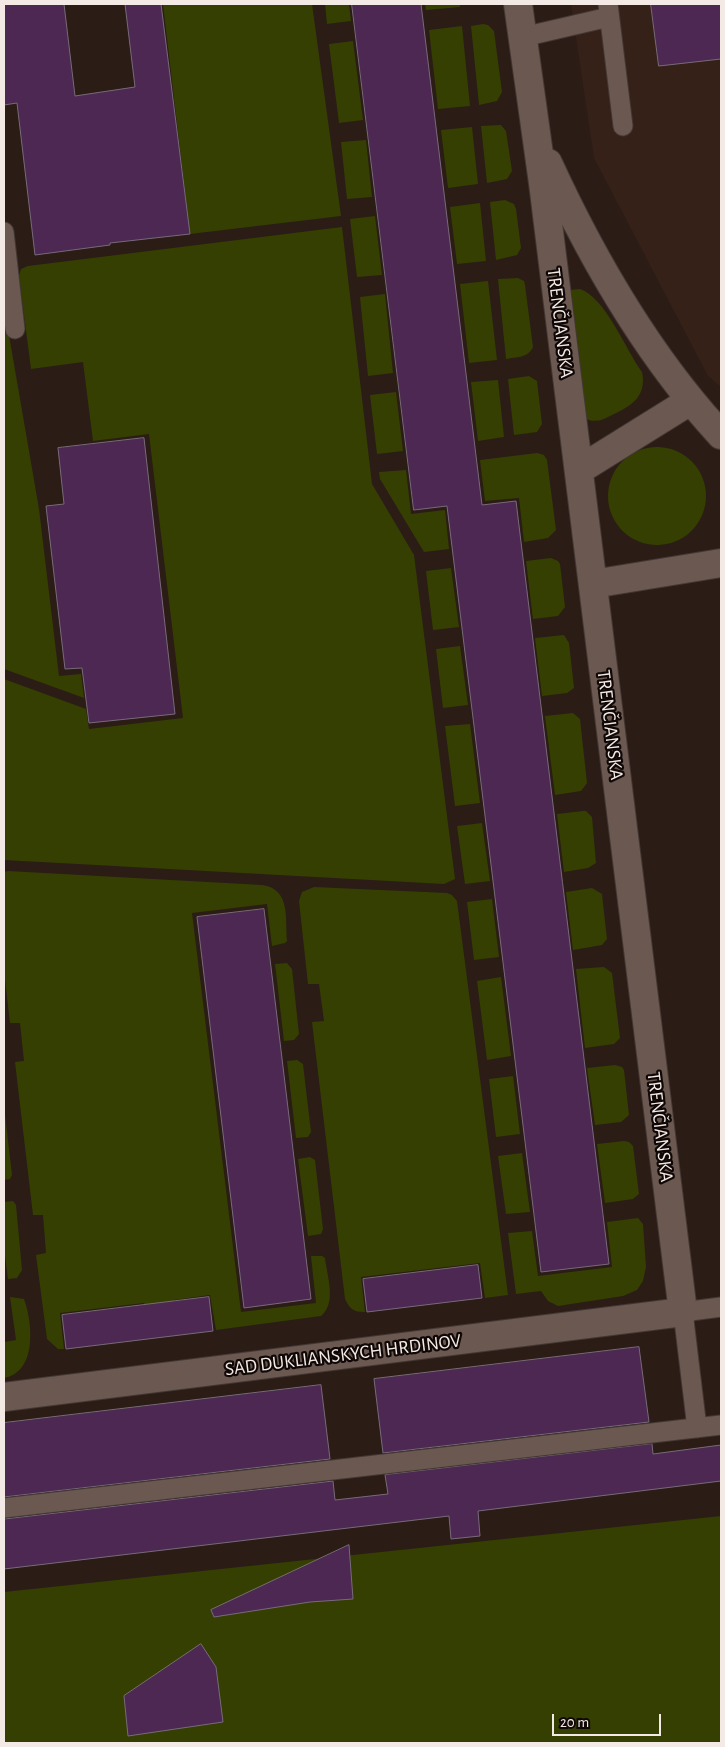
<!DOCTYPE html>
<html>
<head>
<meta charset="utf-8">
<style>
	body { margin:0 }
	#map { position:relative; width:725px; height:1747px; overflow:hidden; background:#2b1c16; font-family:"Alegreya Sans",sans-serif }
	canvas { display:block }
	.frame { position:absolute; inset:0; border:5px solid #f4eae5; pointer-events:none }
	.scale { position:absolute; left:552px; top:1714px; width:109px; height:22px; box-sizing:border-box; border:2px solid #f4eae5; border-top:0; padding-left:6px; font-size:15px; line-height:18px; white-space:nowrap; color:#f4eae5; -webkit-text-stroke:4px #0f0806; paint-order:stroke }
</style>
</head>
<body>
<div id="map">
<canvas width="725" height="1747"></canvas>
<div class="frame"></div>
<div class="scale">20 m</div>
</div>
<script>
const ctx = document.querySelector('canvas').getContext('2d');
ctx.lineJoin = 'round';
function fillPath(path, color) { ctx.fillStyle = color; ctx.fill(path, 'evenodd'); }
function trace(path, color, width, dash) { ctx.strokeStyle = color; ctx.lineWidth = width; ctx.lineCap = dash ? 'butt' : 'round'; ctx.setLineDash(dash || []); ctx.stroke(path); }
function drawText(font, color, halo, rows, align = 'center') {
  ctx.font = font + ' "Alegreya Sans",sans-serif'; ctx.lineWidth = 4.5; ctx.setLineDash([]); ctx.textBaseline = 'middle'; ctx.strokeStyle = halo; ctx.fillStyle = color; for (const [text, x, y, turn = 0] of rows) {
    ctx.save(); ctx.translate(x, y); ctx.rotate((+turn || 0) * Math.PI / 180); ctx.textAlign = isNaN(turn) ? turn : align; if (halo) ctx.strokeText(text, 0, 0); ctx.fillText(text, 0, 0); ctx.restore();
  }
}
fillPath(new Path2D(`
	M571,4h150v383l-13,-11 -114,-218z`), '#352117');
fillPath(new Path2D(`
	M163,4h149l29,212 -151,18z
	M325,4h24l2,17 -24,3z
	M425,4h35v3l-34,3z
	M483,24l5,1 6,6 8,61 -5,9 -18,4 -8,-79z
	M462,26l8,80 -32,3 -9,-79z
	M353,41l10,79 -24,3 -10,-79z
	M501,125l5,6 6,40 -5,8 -20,4 -6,-57z
	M472,127l6,57 -30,4 -7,-58z
	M366,140l6,57 -25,2 -6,-57z
	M505,200l9,4 2,5 5,39 -4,7 -21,5 -6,-58z
	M480,203l6,58 -29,3 -7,-57z
	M375,216l7,59 -25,2 -7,-58z
	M342,227l30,257 42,71 41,324 -11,5 -440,-24v-181l82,30 3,20 94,-11 -34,-284 -56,7 -10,-79 -52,7 -12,-93 2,-7 7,-3z
	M518,278l6,3 1,4 8,62c-5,11 -16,10 -27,12l-8,-80z
	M488,281l9,79 -28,3 -9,-79z
	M580,289c25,8 46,61 62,83 5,24 -10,34 -30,43 -9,5 -16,8 -26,4l-16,-129z
	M385,294l8,79 -25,3 -8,-79z
	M4,306l35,203 20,167 22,-2 3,24 -80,-29z
	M529,376l8,5 5,43 -5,8 -23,3 -6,-56z
	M498,380l6,57 -26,4 -7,-59z
	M396,392l7,59 -26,3 -7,-59z
	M608 496a49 49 0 1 1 98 0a49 49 0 1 1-98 0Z
	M537,453l7,2 3,5 9,70 -8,8 -24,4 -5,-44 -34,3 -5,-41z
	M406,470l5,44 34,-4 4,39 -25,3 -44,-73 -1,-7z
	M551,558l7,3 2,3 5,43 -7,9 -25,3 -7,-58z
	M451,568l8,59 -26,3 -7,-59z
	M564,635l5,8 5,45 -7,5 -25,3 -7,-58z
	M460,646l8,59 -25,3 -7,-59z
	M573,713l7,6 7,64 -6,8 -26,4 -10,-79z
	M470,724l10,79 -25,3 -10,-80z
	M583,811h3l6,6 4,46 -8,5 -24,4 -7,-58z
	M482,823l8,58 -25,3 -8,-58z
	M8,871l254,14c29,4 23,33 25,56l-2,2 -13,3 -5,-42 -75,9 49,399 75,-9 -5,-47h11l3,2c2,18 12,45 -4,58l-105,14 -6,-35 -36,5 1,11 -29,3 -2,-11 -84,10 4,36h-6l-11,-10 -11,-84 10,-2 -3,-38h-10l-18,-153 9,-1 -4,-38h-10l-6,-52v-99z
	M314,887l133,6 5,2 5,6 51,394 -23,3 -5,-35 -119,14 4,35c-12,0 -15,-3 -20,-13l-33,-277 12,-1 -5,-37h-11l-9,-83 3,-9z
	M592,888l10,6 5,45 -5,6 -29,5 -7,-58z
	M492,899l7,58 -25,3 -7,-58z
	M287,963l5,6 7,65 -5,6 -10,1 -9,-77z
	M604,967l8,6 8,65 -6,6 -29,4 -9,-79z
	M501,977l10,79 -24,4 -10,-79z
	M297,1060l6,4 8,68 -3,5 -12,1 -9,-77z
	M615,1065l7,2 2,3 5,45 -8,7 -26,3 -8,-57z
	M513,1076l7,58 -24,3 -7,-58z
	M4,1106l8,69 -2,4 -6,1z
	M624,1141l5,1 4,4 6,48 -6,5 -28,4 -8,-59z
	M522,1153l8,59 -24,2 -8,-58z
	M310,1157l5,3 8,69 -2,5 -13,2 -10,-77z
	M13,1201l3,4 6,65 -5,8 -9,1 -4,-31v-46z
	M638,1218l5,6 3,43 -3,14 -6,9 -14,6 -65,10 -10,-5 -7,-10 -25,3 -8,-61 24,-2 6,45 74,-9 -5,-45z
	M10,1297l14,2c9,25 13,73 -20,79v-36l12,-2z
	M721,1516v227h-717v-151z`), '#353f02');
const building = new Path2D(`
	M4,4h60l11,92 60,-9 -10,-83h36l29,230 -80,9v2l-75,10 -18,-152 -13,2z
	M352,4h69l61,501 34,-4 93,763 -68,8 -94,-766 -33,4z
	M651,4h70v55l-62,7z
	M144,438l31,276 -86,9 -7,-55 -17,1 -19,-163 18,-2 -6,-56z
	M264,909l47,390 -67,9 -47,-391z
	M478,1265l4,33 -115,14 -4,-33z
	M209,1297l4,34 -147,18 -4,-34z
	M639,1347l10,75 -266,31 -9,-74z
	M321,1385l9,74 -326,38v-74z
	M652,1444l1,10 68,-9v36l-243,30 2,25 -29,3 -2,-23 -445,53v-50l329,-38 2,19 53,-6 -3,-19z
	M349,1545l4,54 -43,3 -96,15 -3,-7z
	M201,1644l15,23 7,55 -95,14 -4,-40z`);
fillPath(building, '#4c2853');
trace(building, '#776b79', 1);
const service = new Path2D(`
	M608,4l15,122
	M523,37l86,-20
	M4,232l11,97
	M697,1428l-14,-116 38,-5
	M4,1508l717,-83`);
const minor = new Path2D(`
	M548,163c45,98 100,193 173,272
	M579,470l111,-69
	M593,584l128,-21
	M4,1397l679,-85 -140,-1129 -25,-179`);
trace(service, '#443835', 21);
trace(minor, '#443835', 30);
trace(service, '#6b5951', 19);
trace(minor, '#6b5951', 28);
drawText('19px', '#f4eae5', '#0f0806', [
	["TRENČIANSKA",560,323,83],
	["TRENČIANSKA",610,725,83],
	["TRENČIANSKA",660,1127,83],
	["SAD DUKLIANSKYCH HRDINOV",343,1355,-7]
]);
</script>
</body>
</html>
